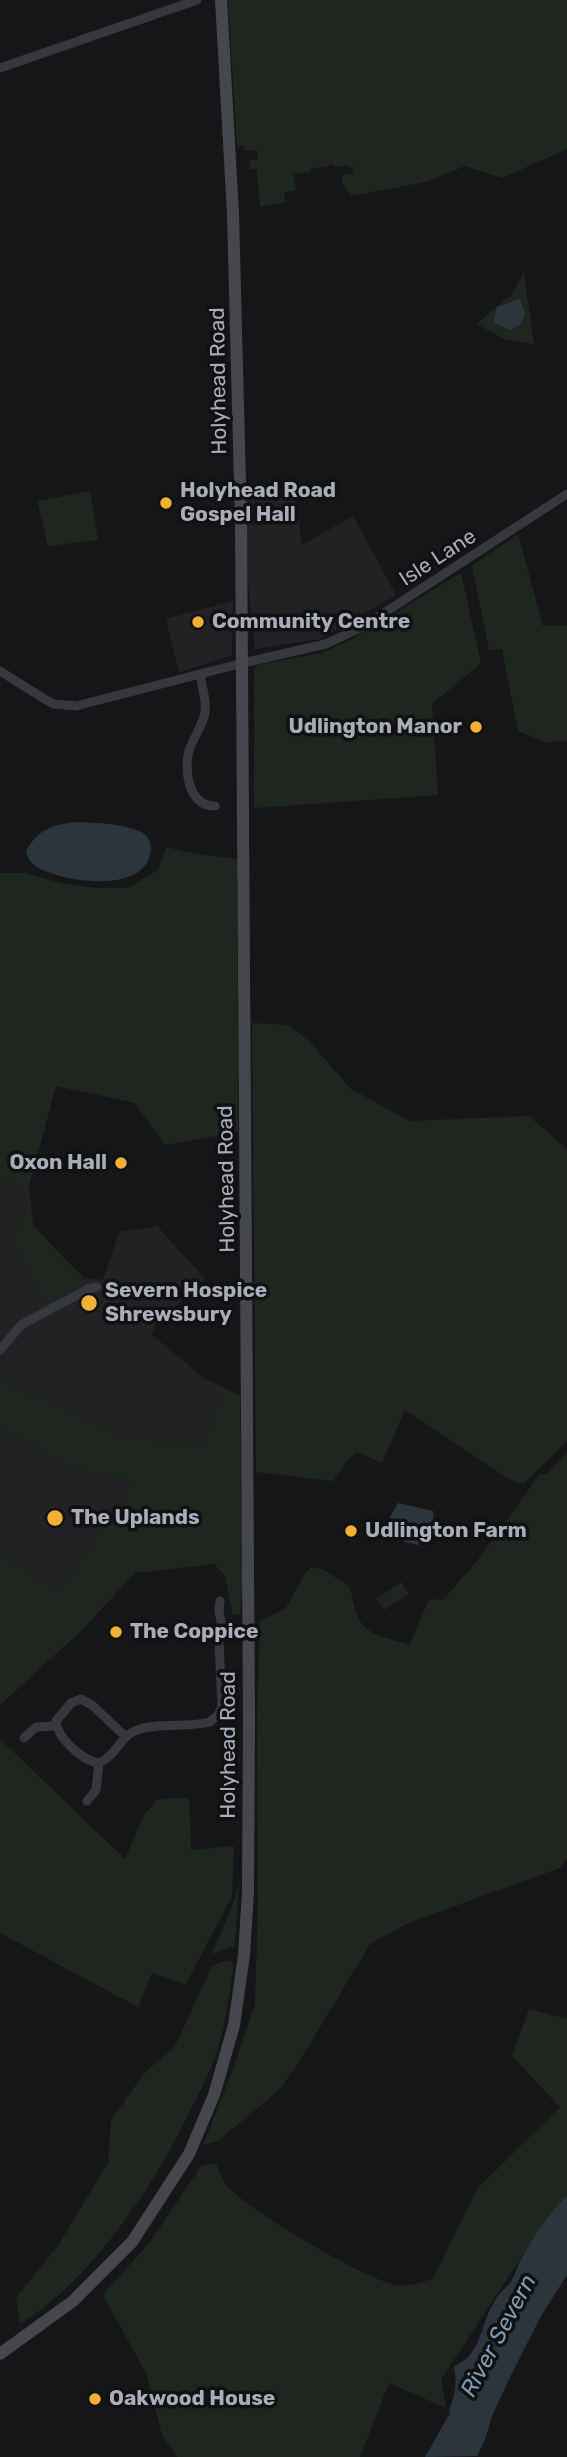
<!DOCTYPE html>
<html>
<head>
<meta charset="utf-8">
<style>
	body { margin:0 }
	canvas { display:block; background:#161618 }
</style>
</head>
<body>
<canvas width="567" height="2457"></canvas>
<script>
const ctx = document.querySelector('canvas').getContext('2d');
ctx.lineJoin = 'round';
function fillPath(path, color) { ctx.fillStyle = color; ctx.fill(path, 'evenodd'); }
function trace(path, color, width, dash) { ctx.strokeStyle = color; ctx.lineWidth = width; ctx.lineCap = dash ? 'butt' : 'round'; ctx.setLineDash(dash || []); ctx.stroke(path); }
function drawText(font, color, halo, rows, align = 'center') {
  ctx.font = font + ' Rubik,sans-serif'; ctx.lineWidth = 7; ctx.setLineDash([]); ctx.textBaseline = 'middle'; ctx.strokeStyle = halo; ctx.fillStyle = color; for (const [text, x, y, turn = 0] of rows) {
    ctx.save(); ctx.translate(x, y); ctx.rotate((+turn || 0) * Math.PI / 180); ctx.textAlign = isNaN(turn) ? turn : align; if (halo) ctx.strokeText(text, 0, 0); ctx.fillText(text, 0, 0); ctx.restore();
  }
}
fillPath(new Path2D(`
	M295,496l7,49 51,-29 43,79 -76,44 -65,10 -7,-67 -2,-83z
	M233,601l-1,54 -53,17 -13,-53z
	M0,1181l29,5 4,40 51,52 19,2 16,-48 38,-6 48,53 -50,47 -3,9 53,44 16,7 -16,60 -77,-9 -128,-57z
	M0,1426l92,48 44,8 -78,110 -58,-38z`), '#222225');
fillPath(new Path2D(`
	M228,0h339v149l-65,29 -37,-12 -40,16 -74,14 -8,-12 -1,-9 12,-1 -1,-7h-5l-1,-2 -11,2 -7,-4v3l-19,3v3l-17,2 3,16 -12,3 1,9 -25,5 -3,-38h-6l-2,-9 9,-1 -1,-9 -12,1 -1,-5 -7,1z
	M524,273l10,71 -29,-5 -29,-15 35,-29z
	M90,491l8,49 -50,6 -11,-45z
	M518,534l25,92h24v115l-21,1 -28,-11 -16,-82 -13,1 -17,-84z
	M461,573l20,90 -49,41 6,91 -184,13v-137l3,-6 65,-12 30,-14z
	M167,847l23,6 47,6 1,273 -73,13 -30,-42 -79,-17 -27,100 -29,-5v-308h24l41,11 29,4h35l29,-18z
	M252,1023l36,2 21,16 41,47 59,33 120,-5 38,33v292l-44,43 -13,-4 -105,-70 -23,53 -25,-11 -9,8 -15,21 -77,-9z
	M32,1214l1,12 51,52 -4,9 -35,18 -29,-59v-14l6,-17z
	M0,1380l128,57 77,9 16,-60 19,10 2,194 -2,24 -7,1 -8,-39 -11,-12 -79,9 -53,57 -82,75v-151l58,38 77,-110 -43,-8 -37,-16 -55,-32z
	M567,1453v406l-7,9 -152,55 -38,21 -71,118 -20,28 -61,51 -15,4 29,-73 23,-68 3,-99 -1,-185 3,-99 26,-13 20,-36 6,-5 10,2 28,18c9,48 16,44 60,58l19,-46 14,1 34,-39 63,-87h6z
	M401,1582l8,12 -25,16 -8,-11z
	M0,1739l125,120 19,-44 14,-16 31,-1 2,52 43,-4 -2,50 -46,88 -34,-11 -14,34 -138,-74z
	M239,1881l-4,65 -23,8 23,-55z
	M227,1960l7,3c-4,26 -7,53 -14,78 -7,25 -20,51 -32,74 -37,75 -96,164 -168,209l-4,-26 43,-54 49,-81 3,-43 35,-49 28,-23 38,-82z
	M529,2009l38,10v187l-34,34 -92,139 5,29 -57,-25 -29,74h-183l-15,-22 -15,-60 -44,-80 47,-53 52,-77 14,-2c4,12 7,19 16,28 23,22 140,94 170,95 9,0 22,-5 31,-7l44,-90 83,-82 -48,-51z`), '#1e261f');
fillPath(new Path2D(`
	M520,299l5,15 -5,11 -10,5 -17,-8 4,-15z
	M77,822c20,1 45,1 64,10 7,4 10,9 10,17 -3,42 -71,34 -97,25 -13,-4 -25,-9 -28,-22 10,-22 28,-28 51,-30z
	M398,1503l35,8 1,14 -15,20 -14,-3 -18,-12 2,-11z
	M567,2196v79l-26,41 -31,61 -18,39 -7,24 -8,16 -52,1 25,-44 -1,-3c7,-16 8,-27 5,-44 27,-10 26,-40 39,-62 4,-9 11,-14 17,-21 5,-7 7,-17 12,-25 12,-22 27,-45 45,-62z`), '#2c353c');
trace(new Path2D(`
	M0,68l197,-68
	M0,671l46,29 8,4 22,2 167,-43 83,-19 38,-18 203,-132
	M200,675c2,12 7,26 5,38 -3,15 -14,27 -17,42 -3,20 2,51 27,51
	M0,1350l21,-25 67,-36 9,-2
	M220,1601l-1,10 4,22 24,-2
	M126,1737l-34,-32 -11,-6 -10,4 -15,18c1,17 27,40 43,42 16,-6 21,-27 38,-33 23,-8 50,-2 73,-8l8,-7 4,-8 -3,-65 4,-9
	M24,1738l12,-11 20,-1
	M87,1801l9,-11 3,-27`), '#37383d', 9);
trace(new Path2D(`
	M0,2354l73,-53 59,-59 57,-88 25,-59 20,-70 10,-70 4,-63 1,-173 -8,-1197 -8,-308 -12,-214`), '#45474d', 12);
for (const [x, y, r, color] of [
	[166,503,7,"#f2b134"],
	[198,622,7,"#f2b134"],
	[476,727,7,"#f2b134"],
	[121,1163,7,"#f2b134"],
	[89,1303,9,"#f2b134"],
	[55,1518,9,"#f2b134"],
	[351,1531,7,"#f2b134"],
	[116,1632,7,"#f2b134"],
	[95,2399,7,"#f2b134"]
]) { const dot = new Path2D(); dot.arc(x, y, r, 0, 2 * Math.PI); ctx.fillStyle = color; ctx.fill(dot); trace(dot, '#111113', 2.5); }
drawText('21px', '#a8adb8', '#111113', [
	["Holyhead Road",219,381,-91],
	["Isle Lane",438,558,-33],
	["Holyhead Road",227,1179,-91],
	["Holyhead Road",229,1745,-90]
]);
drawText('bold 21px', '#a8adb8', '#111113', [
	["Holyhead Road",180,491],
	["Gospel Hall",180,515],
	["Community Centre",212,622],
	["Udlington Manor",462,727,"right"],
	["Oxon Hall",107,1163,"right"],
	["Severn Hospice",105,1291],
	["Shrewsbury",105,1315],
	["The Uplands",71,1518],
	["Udlington Farm",365,1531],
	["The Coppice",130,1632],
	["Oakwood House",109,2399]
], 'left');
drawText('italic 23px', '#7f9bb3', '#111113', [
	["River Severn",499,2336,-62]
]);
</script>
</body>
</html>
